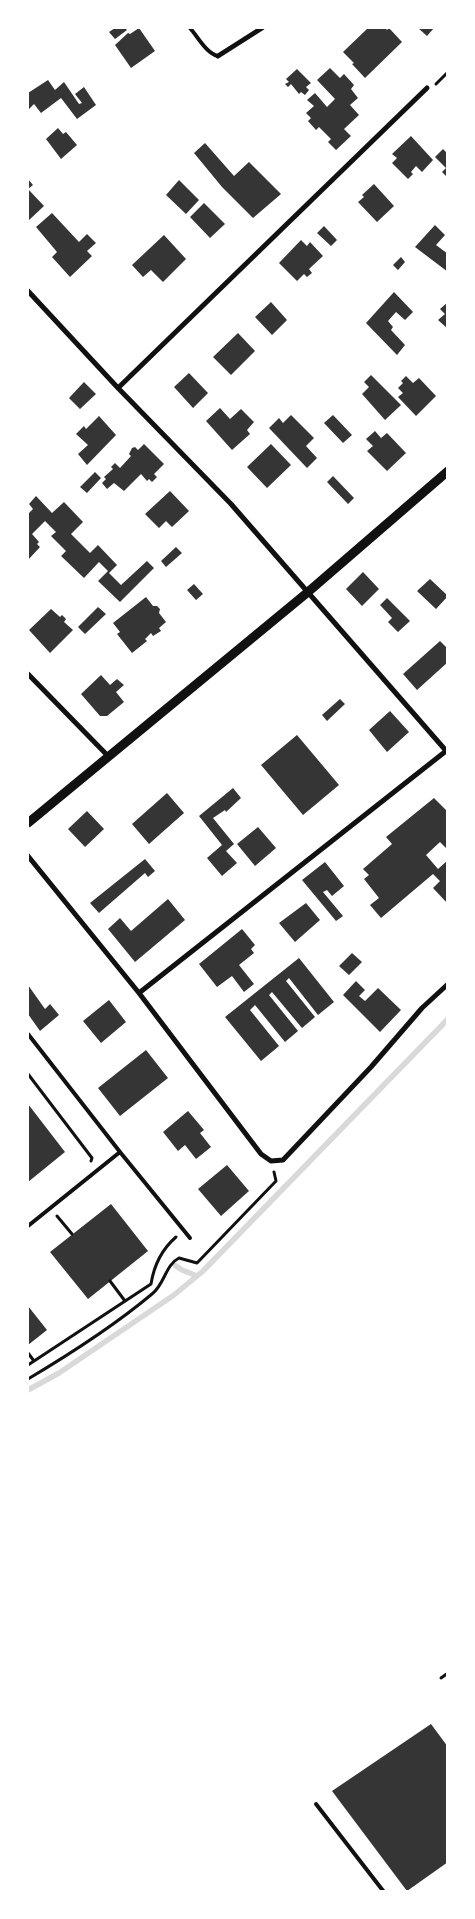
<!DOCTYPE html>
<html>
<head>
<meta charset="utf-8">
<style>
	body { margin:0 }
	#map { position:relative; width:475px; height:1919px; overflow:hidden; background:#fff; font-family:"Open Sans",sans-serif }
	canvas { display:block }
	.frame { position:absolute; inset:0; border:29px solid #fff; pointer-events:none }
</style>
</head>
<body>
<div id="map">
<canvas width="475" height="1919"></canvas>
<div class="frame"></div>
</div>
<script>
const ctx = document.querySelector('canvas').getContext('2d');
ctx.lineJoin = 'round';
function trace(path, color, width, dash) { ctx.strokeStyle = color; ctx.lineWidth = width; ctx.lineCap = dash ? 'butt' : 'round'; ctx.setLineDash(dash || []); ctx.stroke(path); }
function fillPath(path, color) { ctx.fillStyle = color; ctx.fill(path, 'evenodd'); }
trace(new Path2D(`
	M176,1266l6,4 15,6
	M28,1390l31,-17 115,-78 29,-24 245,-252`), '#d9d9d9', 5.5);
fillPath(new Path2D(`
	M115,28h10l2,2 -12,9 -6,-7z
	M139,28l16,23 -24,17 -16,-23 13,-12 2,1z
	M368,28h17l2,2 2,-2 13,14 -37,36 -13,-14 2,-1 -11,-11z
	M418,28h16l-7,8z
	M330,68l10,10 4,-4 10,11 -3,4 7,9 -8,7 9,10 -15,14 7,7 -15,14 -8,-8 3,-3 -12,-12 -3,3 -8,-9 3,-3 -5,-5 8,-7 -7,-6 8,-7 12,14 8,-8 -18,-19z
	M297,69l14,14 -5,4 3,3 -4,5 -4,-3 -2,2 -8,-10 -3,3 -3,-3 4,-2 -3,-3z
	M48,80l7,10 9,-8 15,22 3,-1 -7,-9 9,-7 12,18 -19,14 -16,-21 -20,15 -7,-9 -6,6v-17z
	M58,128l5,6 3,-2 11,13 -16,14 -15,-20z
	M411,136l22,24 -11,12 -6,-6 -5,6 2,2 -5,5 -16,-16 5,-5 -5,-4z
	M205,143l29,33 15,-14 32,32 -28,24 -31,-31 -28,-34z
	M443,149l5,5v24l-6,-6 4,-4 -11,-11z
	M28,179l5,6 -5,4 16,17 -16,15z
	M179,180l20,20 -13,14 -20,-19z
	M374,184l20,22 -17,16 -19,-20 6,-5 -2,-2z
	M204,203l21,21 -15,14 -20,-21z
	M52,213l27,29 8,-8 9,9 -9,8 5,5 -22,21 -18,-20 5,-5 -21,-25z
	M435,225l10,10 -9,10 12,9v18l-33,-25z
	M324,226l13,14 -6,6 -14,-13z
	M164,235l22,24 -23,23 -12,-12 -8,7 -11,-12z
	M301,240l6,6 3,-4 13,14 -14,13 3,4 -5,4 -3,-3 -7,7 -18,-18z
	M401,257l4,5 -7,8 -5,-5z
	M394,292l19,20 -8,8 -9,-8 -8,9 5,6 -2,3 14,15 -8,10 -31,-32z
	M271,302l16,18 -15,15 -17,-18z
	M448,302v27l-10,-9 7,-6 -5,-5z
	M238,333l17,18 -24,24 -18,-18z
	M189,373l19,20 -15,15 -19,-21z
	M371,375l30,30 -16,15 -23,-26 7,-7 -5,-5z
	M406,376l7,7 6,-5 17,18 -20,20 -18,-19 5,-4 -5,-5 5,-5 -2,-2z
	M84,382l12,12 -16,15 -11,-11z
	M220,408l10,11 11,-10 13,13 -7,8 3,4 -18,16 -26,-29z
	M291,415l23,23 -8,8 11,12 -10,10 -38,-40 10,-10 4,5z
	M333,415l19,20 -9,8 -19,-20z
	M99,416l17,19 -29,30 -9,-11 10,-9 -12,-11 8,-8 2,3z
	M375,431l6,7 6,-5 19,20 -19,18 -20,-20 6,-5 -7,-7z
	M144,444l20,20 -10,10 3,3 -5,5 -3,-3 -2,2 -6,-7 -17,17 -10,-8 -7,6 -5,-6 4,-4 -2,-2 9,-8 -2,-2 4,-4 5,5 11,-12 -2,-2 3,-6 3,-1 3,3z
	M271,444l20,21 -24,23 -20,-21z
	M95,472l6,6 -14,15 -7,-6z
	M333,476l21,22 -6,6 -21,-22z
	M170,491l19,20 -17,16 -6,-6 -7,7 -14,-14z
	M36,496l16,17 12,-11 19,20 -12,12 19,19 8,-8 19,20 -8,8 12,12 26,-24 7,7 -34,34 -22,-21 10,-10 -9,-9 -15,16 -23,-22 5,-5 -15,-15 5,-4 -11,-11 -13,13 7,8 -2,2 3,3 -12,13v-46l5,-5 -4,-5z
	M176,547l6,6 -16,14 -5,-6z
	M363,572l16,17 -17,17 -16,-17z
	M430,579l18,17 -12,13 -19,-18z
	M194,584l9,10 -7,6 -9,-10z
	M146,597l7,9h4l3,3 -1,4 7,9 -7,6 2,3 -8,5 -2,-3 -6,6 2,2 -15,12 -15,-19 3,-2 -7,-9z
	M387,598l23,23 -12,11 -10,-10 4,-4 -12,-13z
	M98,607l8,7 -21,20 -7,-7z
	M51,609l9,8 2,-2 4,4 -2,3 9,8 -23,23 -21,-23z
	M440,641l8,8v13l-31,28 -14,-16z
	M101,675l9,10 7,-6 7,6 -8,7 8,10 -17,14h-7l-19,-22z
	M340,699l5,5 -18,17 -5,-6z
	M390,711l19,21 -22,20 -18,-22z
	M297,735l42,50 -36,30 -42,-50z
	M233,788l8,10 -15,14 -1,-2 -12,8 21,26 -8,7 11,12 -15,13 -15,-18 15,-13 -23,-29z
	M167,793l17,20 -35,31 -17,-20z
	M434,798l14,14v35l-2,1 -6,-6 -14,13 12,14 10,-9v44l-15,-16 7,-7 -7,-7 -52,44 -11,-13 9,-7 -15,-19 5,-4 -6,-6 29,-25 -6,-7z
	M87,811l17,18 -19,18 -17,-18z
	M258,827l18,21 -21,18 -18,-22z
	M145,859l10,12 -7,6 -3,-4 -46,40 -9,-10z
	M325,862l19,24 -12,10 -5,-6 -4,2 20,24 -7,5 -34,-41z
	M168,899l17,21 -50,42 -27,-33 12,-11 11,13z
	M306,903l14,17 -25,22 -16,-19z
	M242,929l13,16 -4,4 3,4 -15,12 15,19 -10,8 -12,-16 -15,11 -18,-23z
	M352,953l10,9 -13,13 -10,-9z
	M299,958l35,44 -16,13 -29,-37 -3,3 29,36 -13,11 -30,-36 -3,3 29,36 -13,11 -30,-37 -5,5 29,36 -18,15 -36,-44z
	M356,981l9,9 -6,6 6,5 13,-13 23,22 -21,22 -37,-37z
	M28,985l17,24 5,-5 9,11 -19,16 -12,-17z
	M109,1000l17,22 -25,21 -18,-22z
	M146,1050l22,28 -48,38 -22,-28z
	M28,1104l37,48 -37,30z
	M188,1111l16,19 -4,3 11,14 -15,12 -11,-14 -7,6 -15,-19z
	M227,1165l22,26 -28,25 -23,-27z
	M111,1204l37,47 -60,48 -38,-47z
	M28,1306l19,24 -19,15z
	M431,1724l17,23v115l-41,29 -75,-100z`), '#353535');
trace(new Path2D(`
	M436,84l12,-12
	M28,1074l64,84 -1,3
	M57,1216l15,18
	M110,1281l15,20
	M28,1353l6,8
	M28,1365l123,-81c3,-19 10,-34 25,-47
	M28,1379c42,-25 86,-53 124,-85 13,-10 13,-29 27,-36l18,5 79,-82 -2,-9
	M441,1678l7,-5`), '#111', 3);
trace(new Path2D(`
	M190,28c8,9 16,25 28,28
	M28,1034l92,118 -92,74
	M120,1152l70,86
	M316,1804l68,88`), '#111', 4);
trace(new Path2D(`
	M218,56l44,-28
	M28,291l90,97 113,116 217,249
	M118,388l309,-300
	M28,674l80,82
	M28,856l111,137 122,161 10,7 12,-1 88,-93 51,-59 26,-24
	M139,993l307,-242`), '#111', 5);
trace(new Path2D(`
	M28,823l280,-231 140,-121`), '#111', 9);
</script>
</body>
</html>
